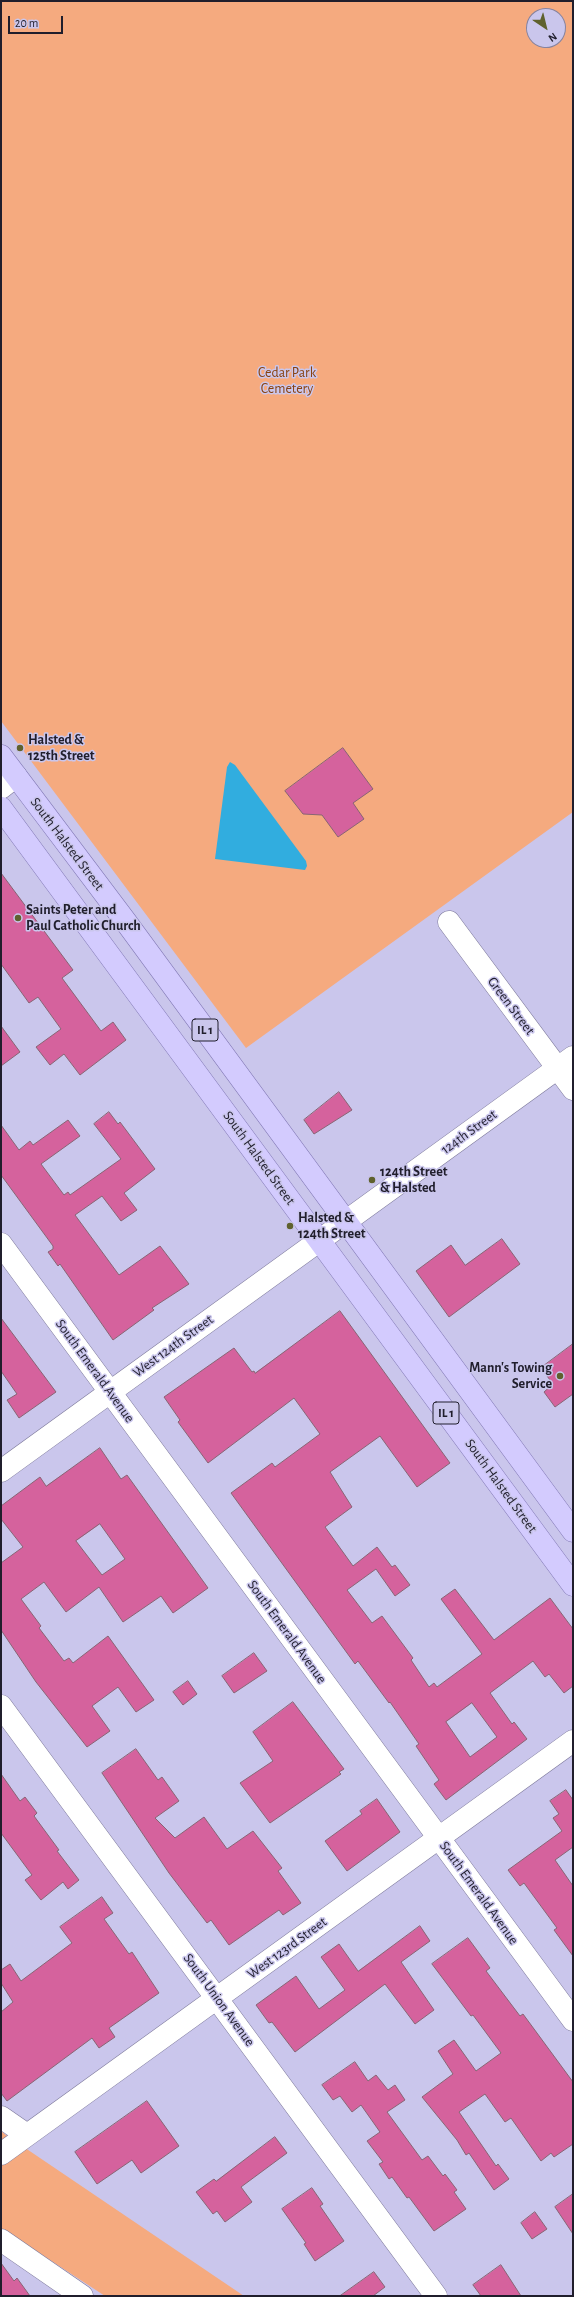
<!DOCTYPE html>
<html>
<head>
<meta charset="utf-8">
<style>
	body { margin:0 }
	#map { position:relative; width:574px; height:2297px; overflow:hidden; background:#cac6ec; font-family:"Alegreya Sans",sans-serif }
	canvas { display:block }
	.frame { position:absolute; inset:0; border:2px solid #201e2c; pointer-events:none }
	.north { position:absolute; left:526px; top:8px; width:40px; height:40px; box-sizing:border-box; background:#cac6ec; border:1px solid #86839f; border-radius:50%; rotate:145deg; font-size:11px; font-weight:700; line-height:16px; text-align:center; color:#201e2c }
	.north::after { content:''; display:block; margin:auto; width:14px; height:18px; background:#5f612e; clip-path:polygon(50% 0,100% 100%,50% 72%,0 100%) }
	.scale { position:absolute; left:8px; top:16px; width:55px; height:18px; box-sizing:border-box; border:2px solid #201e2c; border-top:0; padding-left:5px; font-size:12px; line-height:14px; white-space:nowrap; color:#201e2c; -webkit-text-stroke:3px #cac6ec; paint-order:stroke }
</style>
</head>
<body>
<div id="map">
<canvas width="574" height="2297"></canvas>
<div class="frame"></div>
<div class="north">N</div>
<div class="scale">20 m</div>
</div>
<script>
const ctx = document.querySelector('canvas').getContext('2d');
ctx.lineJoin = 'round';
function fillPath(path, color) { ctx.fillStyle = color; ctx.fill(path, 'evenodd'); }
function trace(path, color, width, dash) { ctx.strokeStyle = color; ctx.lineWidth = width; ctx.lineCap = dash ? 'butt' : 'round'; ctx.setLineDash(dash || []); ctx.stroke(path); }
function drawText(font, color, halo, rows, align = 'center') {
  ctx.font = font + ' "Alegreya Sans",sans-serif'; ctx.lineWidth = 3; ctx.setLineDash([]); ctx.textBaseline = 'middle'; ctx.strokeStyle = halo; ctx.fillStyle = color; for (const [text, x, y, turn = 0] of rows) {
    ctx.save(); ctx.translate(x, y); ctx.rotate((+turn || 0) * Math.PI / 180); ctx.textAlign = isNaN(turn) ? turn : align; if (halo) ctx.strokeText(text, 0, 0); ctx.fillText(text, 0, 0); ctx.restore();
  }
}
fillPath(new Path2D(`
	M1,1h572v811l-327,236 -245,-327zM534,16h24v24h-24z
	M1,2131l5,4 238,161h-139l-104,-68z`), '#f5aa7f');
fillPath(new Path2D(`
	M230,762l5,3 71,96 1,5 -2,4 -90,-11 12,-92z`), '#31addf');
const building = new Path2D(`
	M343,748l30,41 -20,14 11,16 -26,18 -16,-22 -19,-1 -18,-23z
	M1,873l72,97 -11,8 39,53 12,-9 13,18 -46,35 -16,-21 -14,11 -14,-18 25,-18 -23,-32 -9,6 -28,-39z
	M1,1026l19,26 -19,14z
	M339,1092l13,18 -38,24 -10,-14z
	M109,1112l9,12 2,-2 35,47 -31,24 13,17 -16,11 -19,-25 -27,19 44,60 41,-29 29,38 -37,24 2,2 -41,30 -53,-76 -2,2 -10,-14 5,-3v-3l-52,-71v-50l18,25 11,-9 3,4 35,-25 12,16 -39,28 23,31 4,-3 2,3 51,-36 -27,-35z
	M502,1239l18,25 -71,53 -33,-46 35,-26 14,20z
	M340,1311l110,152 -33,24 -37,-51 -50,36 22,35 -27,20 28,39 24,-19 15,20 3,-2 15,20 -15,11 -19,-27 -29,21 25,33 10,-7 31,42 -2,2 18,27 5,-4 3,4 45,-33 -41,-55 14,-10 39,51 56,-42 23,31v57l-9,7 -15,-19 -4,3 -12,-16 -43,32 22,31 2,-2 13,17 -81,61 -12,-16 5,-4 -23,-34 3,-2 -29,-42 -1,1 -31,-42 -3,3 -124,-171 41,-30 3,4 45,-33 -26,-36 -86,65 -30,-41 2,-2 -16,-23 70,-49 18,24 2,-1 1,2zM472,1703l25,34 -27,20 -24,-35z
	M1,1318l55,74 -37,26 -12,-18 10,-6 -16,-23z
	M573,1344v50l-18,13 -11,-15 9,-8 -12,-16z
	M100,1448l21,31 6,-4 81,113 -35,25 -12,-17 -38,26 -24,-35 -33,25 -22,-30 -23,17 20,27 -2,2 25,33 5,-3 4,5 35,-27 46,64 -18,12 -18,-25 -26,19 18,25 -23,16 -51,-65 -35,-52v-67l22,-16 -22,-28v-13l39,-29 6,9zM100,1524l25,35 -23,16 -26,-34z
	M254,1653l13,18 -33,22 -12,-17z
	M188,1681l9,13 -14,11 -10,-13z
	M293,1702l51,67 -5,3 2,2 -71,49 -30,-40 33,-22 -20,-29z
	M136,1749l22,31 4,-3 17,24 -24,17 20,20 29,-21 23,32 26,-18 29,37 -4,3 23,32 -18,12 -4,-5 -50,35 -18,-25 -4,3 -38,-50 -67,-100z
	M1,1774l19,27 5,-4 12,16 -3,3 25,34 -2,1 22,29 -11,9 -5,-7 -22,18 -16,-20 7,-5 -31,-42z
	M566,1790l7,10v47l-18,13 18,26v70l-19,-26 3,-2 -33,-45 -4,3 -12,-16 54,-39 -9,-13 6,-4 -9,-13z
	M377,1799l23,33 -53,39 -22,-30 37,-27 -2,-3z
	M102,1897l11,16 -9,6 25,35 3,-2 27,41 -50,35 6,9 -16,11 -7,-10 -85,63 -6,-8v-81l12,-10 -12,-19v-13l9,-6 11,17 51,-38 -12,-16z
	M420,1926l10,15 -29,21 33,48 -19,14 -30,-40 -90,68 -23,-30 -3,1 -13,-18 40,-29 23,33 26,-19 -24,-33 18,-13 19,27z
	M468,1938l22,30 -4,3 34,45 3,-2 50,68v62l-19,13 -3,-4 -10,8 -30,-43 -6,4 -20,-28 -26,18 37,54 2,-2 11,15 -15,11 -25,-37 -3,2 -9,-15 -35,-43 31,-23 -15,-23 16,-11 22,31 25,-18 -28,-38 -2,1 -39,-52z
	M355,2062l13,19 8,-6 12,15 7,-5 10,15 -18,12 35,48 6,-4 15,20 2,-2 12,16 -3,2 12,17 -32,22 -25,-34 -2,1 -15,-21 -3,2 -10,-15 4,-2 -16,-21 13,-9 -19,-27 -9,7 -12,-16 -7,4 -11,-15z
	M147,2101l32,45 -38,27 -9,-13 -35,24 -22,-32z
	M275,2137l12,16 -46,34 11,15 -27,20 -8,-11 -4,3 -17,-22 18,-13 2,2z
	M312,2188l11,16 -3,2 24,35 -29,20 -11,-17 2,-1 -24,-34z
	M573,2194v40l-18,-27z
	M535,2212l12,17 -15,10 -11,-16z
	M1,2263l13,18 3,-3 13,18h-29z
	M501,2265l20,31h-40l-8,-11z
	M374,2272l11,15 -12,9h-33z`);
fillPath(building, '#d5629d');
trace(building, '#886474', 1);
const minor = new Path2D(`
	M1,788l15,-12
	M449,922l124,167
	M1,1244l572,776
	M1,1471l572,-414
	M1,1706l435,590
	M1,2117l26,18
	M1,2154l572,-413
	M1,2240l81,56`);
const major = new Path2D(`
	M1,756l125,166 447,609
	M1,808l572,777`);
trace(minor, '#7c789a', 23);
trace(major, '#8178b4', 23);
trace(minor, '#fff', 22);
trace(major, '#d3cbfe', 22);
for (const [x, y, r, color] of [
	[20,748,4,"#5f612e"],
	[18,918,4,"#5f612e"],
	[372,1180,4,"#5f612e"],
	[290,1226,4,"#5f612e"],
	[560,1376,4,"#5f612e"]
]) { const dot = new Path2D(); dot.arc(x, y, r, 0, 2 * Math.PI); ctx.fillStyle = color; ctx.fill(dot); trace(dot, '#cac6ec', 1.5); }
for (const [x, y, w] of [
	[205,1030,26],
	[446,1413,26]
]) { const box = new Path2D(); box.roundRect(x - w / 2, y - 11, w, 22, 3); ctx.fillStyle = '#cac6ec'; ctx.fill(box); trace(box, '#201e2c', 1); }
drawText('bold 13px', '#201e2c', null, [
	["IL 1",205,1030],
	["IL 1",446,1413]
]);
drawText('14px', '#88410e', '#cac6ec', [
	["Cedar Park",287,373],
	["Cemetery",287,389]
]);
drawText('bold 14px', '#201e2c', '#cac6ec', [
	["Halsted &",28,740],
	["125th Street",28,756],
	["Saints Peter and",26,910],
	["Paul Catholic Church",26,926],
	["124th Street",380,1172],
	["& Halsted",380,1188],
	["Halsted &",298,1218],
	["124th Street",298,1234],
	["Mann's Towing",552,1368,"right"],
	["Service",552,1384,"right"]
], 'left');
drawText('14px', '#201e2c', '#cac6ec', [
	["South Halsted Street",67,844,53],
	["Green Street",511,1006,53],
	["124th Street",469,1132,-36],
	["South Halsted Street",259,1158,54],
	["West 124th Street",173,1346,-36],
	["South Emerald Avenue",95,1371,54],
	["South Halsted Street",501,1486,54],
	["South Emerald Avenue",287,1632,54],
	["South Emerald Avenue",479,1893,54],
	["West 123rd Street",287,1948,-36],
	["South Union Avenue",219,2000,54]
]);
</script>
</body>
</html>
